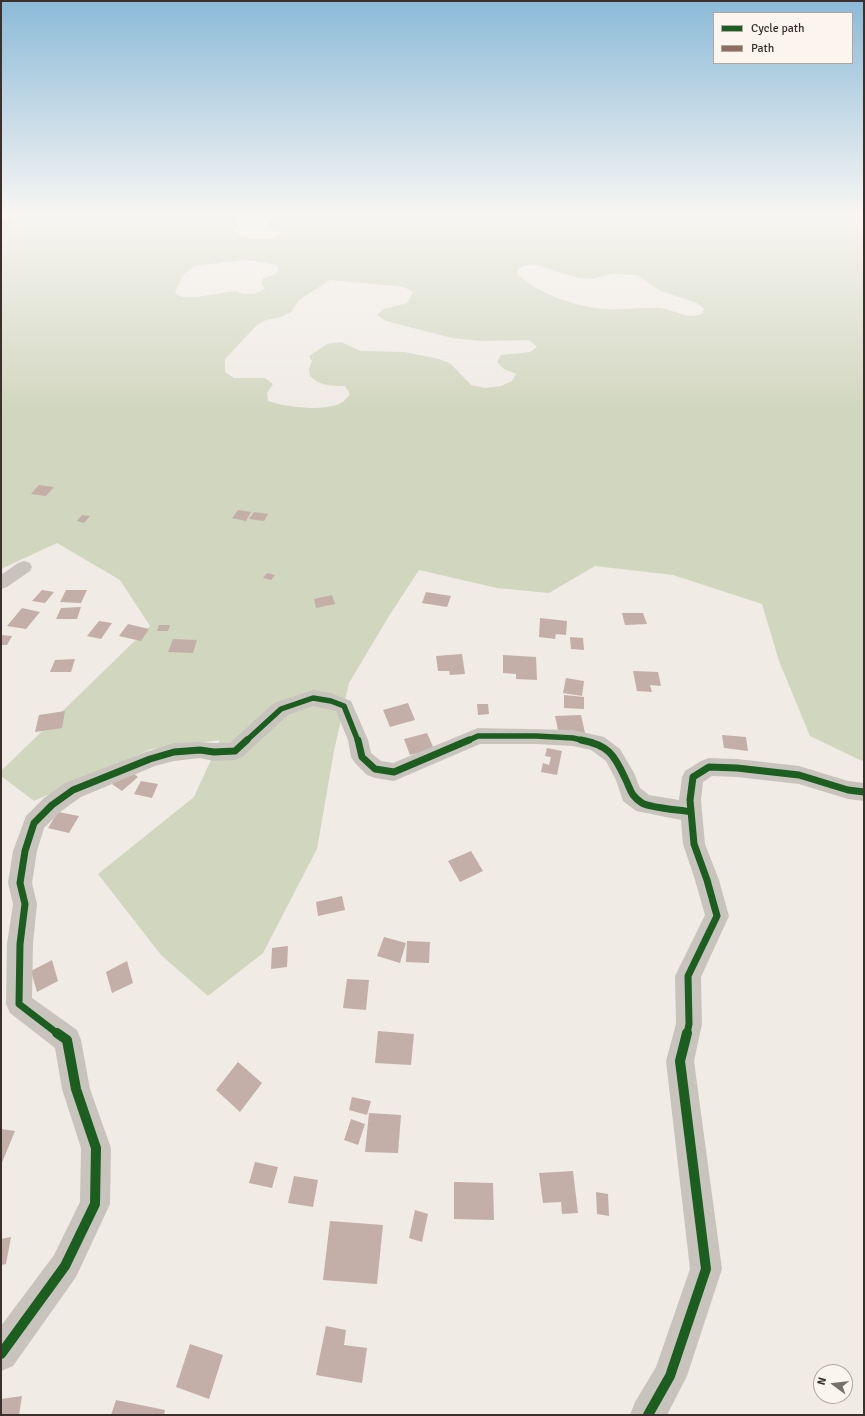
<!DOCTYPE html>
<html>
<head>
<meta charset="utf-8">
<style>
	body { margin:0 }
	#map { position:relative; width:865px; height:1416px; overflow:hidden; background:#f0ebe5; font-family:Signika,sans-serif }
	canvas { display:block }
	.frame { position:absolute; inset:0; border:2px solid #3b302b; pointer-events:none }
	.legend { position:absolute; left:713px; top:12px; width:140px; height:52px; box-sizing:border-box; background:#fbf5ee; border:1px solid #aea6a0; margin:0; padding:5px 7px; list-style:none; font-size:12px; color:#3b302b }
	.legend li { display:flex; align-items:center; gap:8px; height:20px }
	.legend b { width:20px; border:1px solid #aea6a0 }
	.north { position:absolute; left:813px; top:1364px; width:40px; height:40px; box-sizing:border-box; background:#fbf5ee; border:1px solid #aea6a0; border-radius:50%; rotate:285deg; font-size:11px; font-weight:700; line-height:16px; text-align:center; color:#3b302b }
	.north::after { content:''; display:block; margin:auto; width:14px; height:18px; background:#7a716c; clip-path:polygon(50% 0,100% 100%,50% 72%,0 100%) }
</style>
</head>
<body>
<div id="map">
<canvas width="865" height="1416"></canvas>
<div class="frame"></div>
<ul class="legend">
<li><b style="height:5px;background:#1b5e20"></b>Cycle path</li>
<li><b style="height:5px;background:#8d6e63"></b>Path</li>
</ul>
<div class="north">N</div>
</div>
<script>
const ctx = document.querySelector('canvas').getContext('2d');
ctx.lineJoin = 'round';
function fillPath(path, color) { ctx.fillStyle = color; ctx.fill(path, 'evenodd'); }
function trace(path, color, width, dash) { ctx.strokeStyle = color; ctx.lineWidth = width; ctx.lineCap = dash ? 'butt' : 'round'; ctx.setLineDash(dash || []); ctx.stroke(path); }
fillPath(new Path2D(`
	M1,214h239l-5,7 2,4 -3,7 16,6h25l5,-5 -13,-5 3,-10 -13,-4h607v544l-2,3 -52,-25 -31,-75 -17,-57 -89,-29 -78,-9 -46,27 -52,-5 -78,-18 -30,46 -40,67 -15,68 -17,98 -54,104 -55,43 -47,-41 -63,-81 96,-77 26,-57 -69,9 -117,52 -33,-25v-5l149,-145 -30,-46 -63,-37 -56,26zM244,260l12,1 20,4 2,5 -4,5 -11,3 -1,6 3,5 -8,4 -13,1 -8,-3 -40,6h-13l-8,-4 8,-18 12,-9zM536,265l42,13 14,1 20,-5 25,1 24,16 36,12 7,6 -2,5c-4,1 -9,2 -12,2 -10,-1 -20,-7 -30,-8 -17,-1 -35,2 -52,1 -29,-1 -70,-15 -91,-35l1,-5 5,-3zM330,280l74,7 9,5 -6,11 -23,6 -7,6 9,6 66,17 30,3 47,-1 8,7 -7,5 -29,3 -4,7 7,7 12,5 -4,7 -11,5 -16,2 -14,-3 -20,-21 -12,-5 -35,-7 -43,-1 -20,-9 -14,2 -18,12 3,5 -3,8 1,7c10,10 21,10 35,10l5,8c-2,2 -4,5 -6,7 -15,12 -59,6 -76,0l-1,-8 6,-9 -8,-6h-31l-9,-6v-13l32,-34 9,-5 15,-3 10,-5 8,-12z`), '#d1d6bf');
fillPath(new Path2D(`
	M39,485l15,2 -8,9 -15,-2z
	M238,510l13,2 -5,9 -14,-3z
	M254,512l14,2 -4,7 -15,-2z
	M82,515l8,1 -6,7 -7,-2z
	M267,573l8,2 -4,5 -8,-2z
	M42,590l12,2 -9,11 -13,-2z
	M66,590h21l-6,13 -21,-1z
	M426,592l25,4 -4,11 -25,-4z
	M332,595l3,9 -19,4 -2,-9z
	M81,607l-4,12h-21l5,-11z
	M22,608l18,4 -14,17 -19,-3z
	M622,613h21l4,11 -22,1z
	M540,618l27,3 -1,14 -10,-1 -1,5 -16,-2z
	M99,621l13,2 -11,16 -14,-3z
	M128,624l21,5 -8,12 -22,-5z
	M159,625h11l-2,6h-11z
	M1,635l11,1 -5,9h-6z
	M570,637l13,1 1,12 -13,-1z
	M173,639l24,1 -4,13 -25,-1z
	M462,654l3,20 -15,1 -1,-4h-11l-2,-15z
	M503,655l33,2 1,23 -21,-1v-5l-13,-1z
	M75,659l-4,13h-21l5,-12z
	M633,671l25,1 3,14 -11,-1 2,7 -15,-1z
	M566,678l18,3 -2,15 -19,-3z
	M564,695l20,2v12l-20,-1z
	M408,703l7,17 -25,7 -7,-17z
	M477,704h11l1,10 -11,1z
	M65,711l-3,17 -27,4 4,-17z
	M581,715l4,18 -14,1v-4h-13l-3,-14z
	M427,733l7,16 -24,6 -6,-16z
	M722,735l24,2 2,14 -24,-3z
	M547,748l15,3 -5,24 -16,-3 2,-9 6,2 2,-8 -6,-1z
	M129,770l9,7 -16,14 -10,-7z
	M141,781l17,3 -6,14 -18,-4z
	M58,812l21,4 -10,17 -21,-5z
	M471,851l12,20 -23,11 -12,-21z
	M342,896l3,14 -27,6 -2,-14z
	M384,937l22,6 -6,20 -23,-7z
	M407,941l23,1 -1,21 -23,-1z
	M288,946l-1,21 -16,2 1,-21z
	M52,960l6,21 -21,11 -6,-21z
	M127,961l6,22 -21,10 -6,-21z
	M347,979l22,1 -3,30 -23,-2z
	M378,1031l36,3 -3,31 -36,-2z
	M238,1062l24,21 -22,29 -24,-22z
	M352,1097l19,4 -4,14 -18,-5z
	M369,1113l32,2 -3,38 -33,-1z
	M351,1119l14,5 -7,21 -14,-5z
	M1,1129l14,2 -14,34z
	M255,1162l23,5 -6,21 -23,-5z
	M573,1171l5,42 -16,1 -1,-12 -18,1 -4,-30z
	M294,1176l24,4 -5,27 -25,-4z
	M454,1182l39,1 1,37 -40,-1z
	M596,1192l12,2 1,22 -12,-2z
	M415,1210l13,4 -6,28 -13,-4z
	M330,1221l53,4 -6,59 -54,-4z
	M11,1237l-5,27 -5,1v-26z
	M326,1326l20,4 -2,15 23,3 -5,35 -46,-8z
	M190,1344l33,11 -14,44 -33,-12z
	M22,1396l-3,19h-18v-16z
	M116,1400l49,10 -1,5h-53z`), '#c3afa7');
fillPath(new Path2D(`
	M24,561l6,2 2,4 -2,4 -23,16 -6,2v-14l17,-12z
	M313,690l18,3 20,8 17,39 3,13 10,8 12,2 85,-35 95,2 31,7 16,12 14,24 6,15 9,7 30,5 3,-23 3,-6 16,-10 8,-3 28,1 62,7 49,15 16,2v18l-16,-2 -49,-15 -62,-7 -25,-1 -9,6 -2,18 4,44 14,36 10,36 -28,61 1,47 -8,37 28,208 -35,107 -20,39h-37l5,-13 21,-35 34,-98 -24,-208 10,-37 -1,-48 30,-61 -10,-35 -12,-36 -2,-24 -45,-9 -13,-10 -7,-21 -10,-19 -15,-11 -18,-4 -37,-2h-56l-86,37 -19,-3 -8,-3 -12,-12 -4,-6 -3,-17 -12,-29 -23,-5 -25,9 -46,42 -7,3 -21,1 -14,-3 -26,3 -19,5 -74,31 -21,15 -16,16 -7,23 -5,32 5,21 -4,40 -1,54 45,32 4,10 9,49 21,59 -1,56 -34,73 -63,89 -12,5v-45l53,-71 26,-53 1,-54 -19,-59 -7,-41 -45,-35 -4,-9 1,-60 6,-40 -5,-21 5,-32 13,-35 18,-18 21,-15 78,-30 31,-10 26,-1 14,1h16l44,-40z`), '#c9c3be');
trace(new Path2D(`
	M1,223l9,-2 2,-4 5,-3`), '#8d6e63', 2.5, [5.5, 2.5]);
trace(new Path2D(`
	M246,741l35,-32 32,-11 18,3 13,5 14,35
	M467,741l11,-5h58l37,2 13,3`), '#1b5e20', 5.5);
trace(new Path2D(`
	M358,740l4,17 13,12 19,3 75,-32
	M581,740c27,5 33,14 44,38 6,12 5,17 17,25 8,5 39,7 49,9
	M58,1034l-39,-30 1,-60 5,-40 -5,-21 5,-32 9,-28 18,-18 21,-15 77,-31 24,-7 26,-2 14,2 21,-1 12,-11
	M687,1034l2,-10 -1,-48 29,-60 -10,-36 -13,-36 -4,-44 3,-23 16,-10 28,1 62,7 49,15 16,2`), '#1b5e20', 7);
trace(new Path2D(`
	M1,1354l64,-88 30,-62 1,-56 -20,-59 -9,-49 -10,-7
	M648,1415l22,-39 36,-107 -26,-208 7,-28`), '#1b5e20', 10);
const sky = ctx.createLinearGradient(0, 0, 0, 412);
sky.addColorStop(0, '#8bbad8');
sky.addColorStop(0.52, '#f8f6f3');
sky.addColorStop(1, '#f8f6f300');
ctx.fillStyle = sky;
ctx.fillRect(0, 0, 865, 412);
</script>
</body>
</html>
